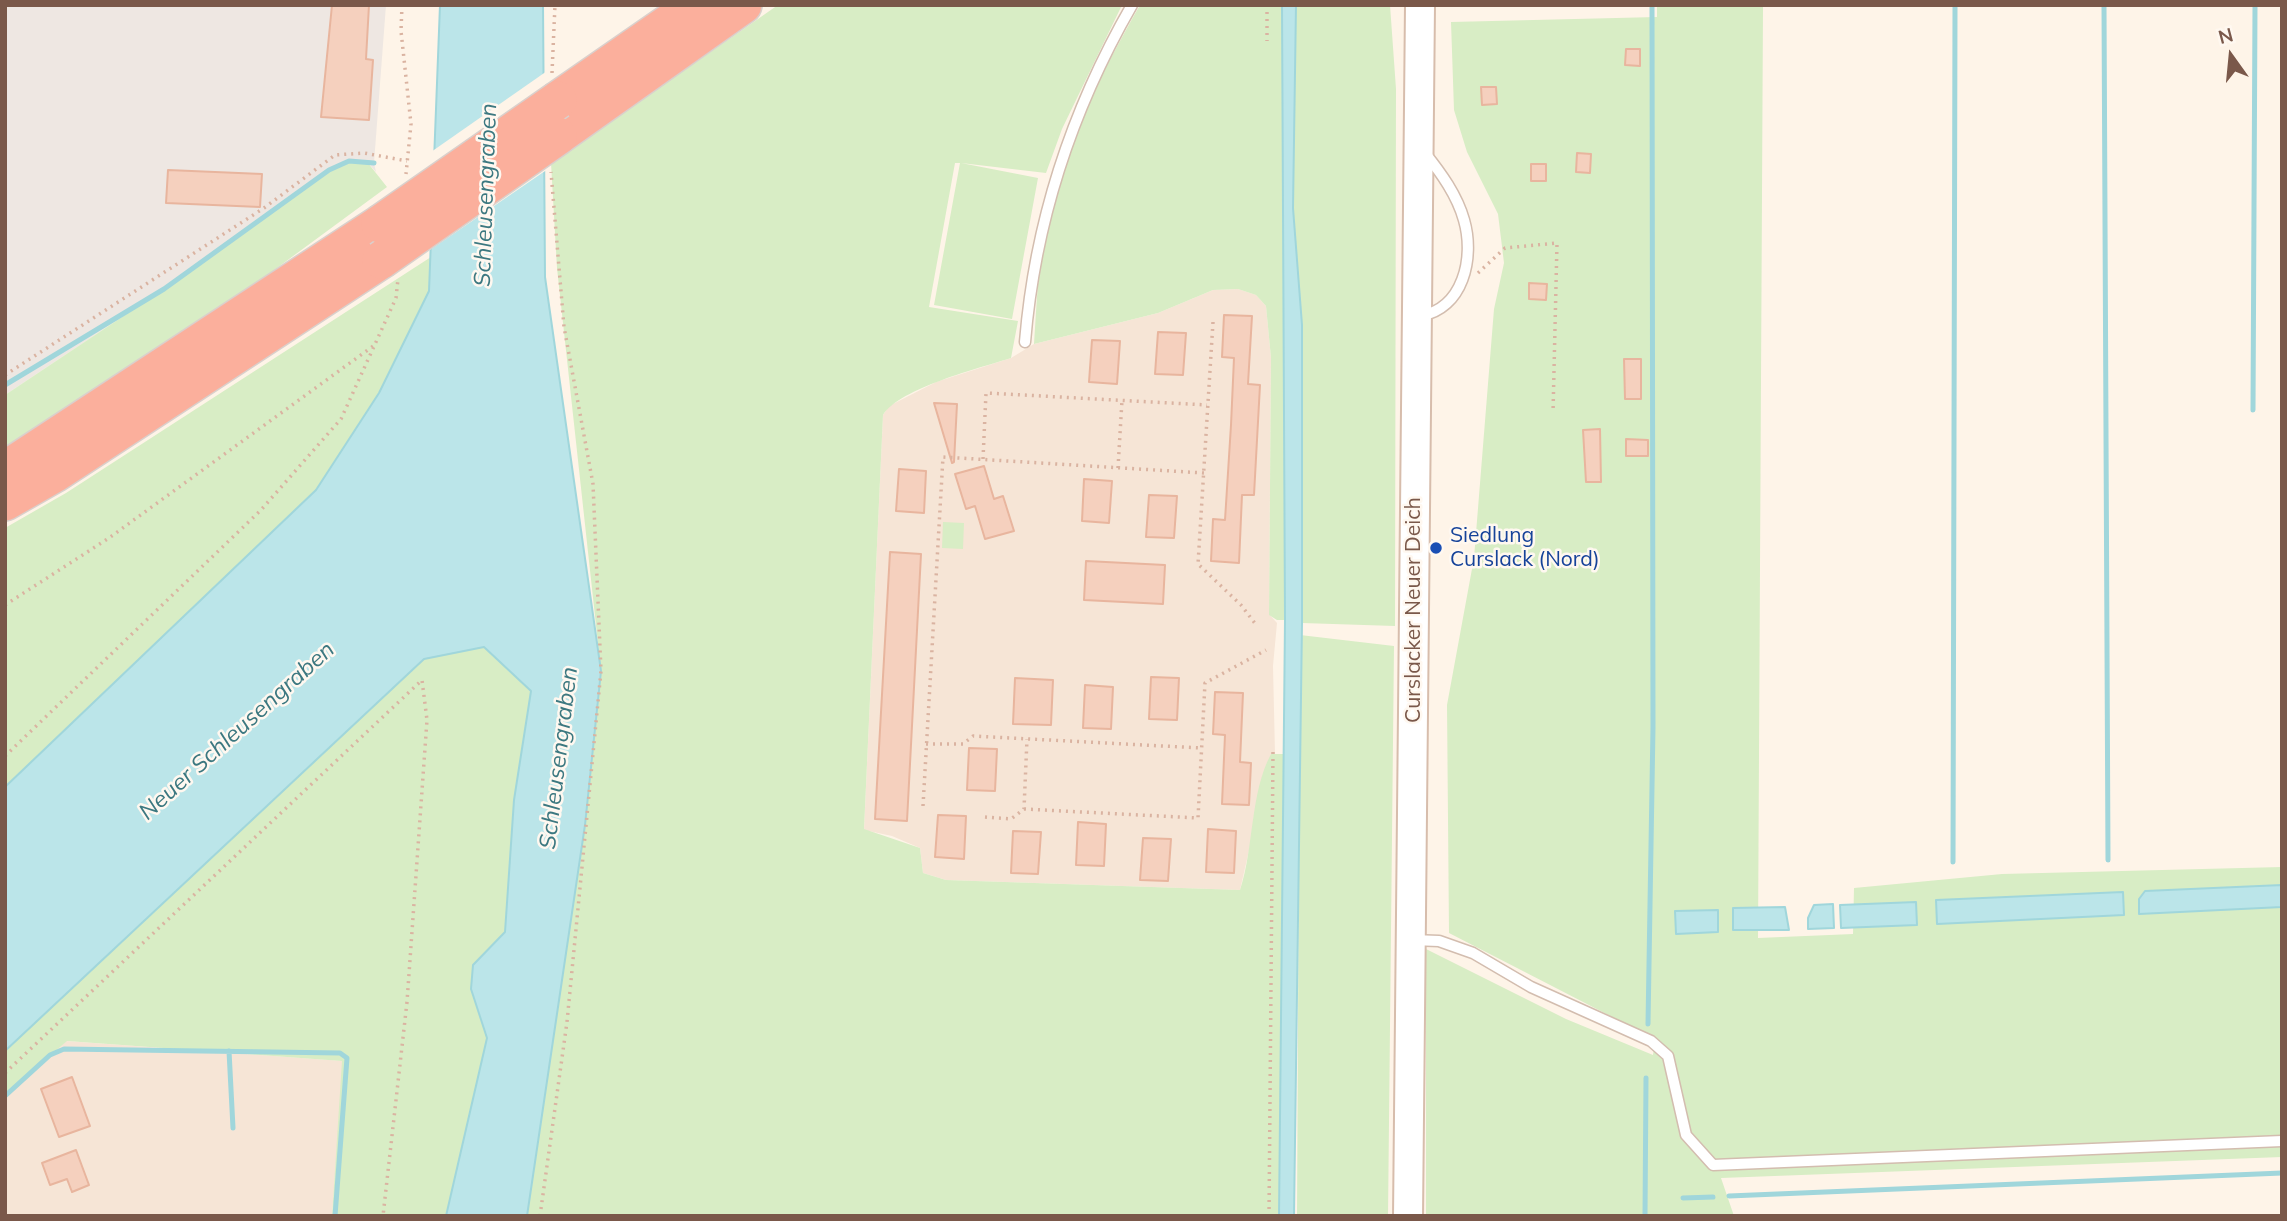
<!DOCTYPE html>
<html>
<head>
<meta charset="utf-8">
<style>
	body { margin:0 }
	#map { position:relative; width:2287px; height:1221px; overflow:hidden; background:#fef4e8; font-family:Mulish,sans-serif }
	canvas { display:block }
	.frame { position:absolute; inset:0; border:7px solid #7a584a; pointer-events:none }
	.north { position:absolute; left:2196px; top:21px; width:70px; height:70px; -webkit-text-stroke:5px #fff8f0; paint-order:stroke; rotate:345deg; font-size:19px; font-weight:700; line-height:28px; text-align:center; color:#7a584a }
	.north::after { content:''; display:block; margin:auto; width:24px; height:32px; background:#7a584a; clip-path:polygon(50% 0,100% 100%,50% 72%,0 100%) }
</style>
</head>
<body>
<div id="map">
<canvas width="2287" height="1221"></canvas>
<div class="frame"></div>
<div class="north">N</div>
</div>
<script>
const ctx = document.querySelector('canvas').getContext('2d');
ctx.lineJoin = 'round';
function fillPath(path, color) { ctx.fillStyle = color; ctx.fill(path, 'evenodd'); }
function trace(path, color, width, dash) { ctx.strokeStyle = color; ctx.lineWidth = width; ctx.lineCap = dash ? 'butt' : 'round'; ctx.setLineDash(dash || []); ctx.stroke(path); }
function drawText(font, color, halo, rows, align = 'center') {
  ctx.font = font + ' Mulish,sans-serif'; ctx.lineWidth = 5; ctx.setLineDash([]); ctx.textBaseline = 'middle'; ctx.strokeStyle = halo; ctx.fillStyle = color; for (const [text, x, y, turn = 0] of rows) {
    ctx.save(); ctx.translate(x, y); ctx.rotate((+turn || 0) * Math.PI / 180); ctx.textAlign = isNaN(turn) ? turn : align; if (halo) ctx.strokeText(text, 0, 0); ctx.fillText(text, 0, 0); ctx.restore();
  }
}
fillPath(new Path2D(`
	M1238,289l18,6 10,11 5,52 -2,256 8,9 -4,43 2,88h-4l-31,136 -294,-10 -23,-7 -3,-25 -28,-12 -28,-6 19,-415 6,-9 47,-24 75,-24 23,-14 124,-31 55,-23z
	M66,1041l277,20 -11,155h-327v-122z`), '#f6e5d6');
fillPath(new Path2D(`
	M5,5h381l-12,158 2,9 -8,-9 -19,-2 -20,9 -165,119 -159,106z`), '#eee7e2');
fillPath(new Path2D(`
	M778,5h344l-60,124 -16,44 -85,-10 77,15 -26,141 -78,-14 26,-142h-5l-26,144 89,14 -7,37c-31,10 -111,30 -128,57l-19,414 56,19 3,25 23,7 294,10c14,-42 10,-97 31,-136h13l-5,462h-752l58,-391 16,-154 -44,-403 -6,-105z
	M1140,5h142l3,615h-8l-8,-5 2,-257 -5,-52 -10,-11 -18,-6 -25,1 -55,23 -124,31c3,-43 4,-86 14,-128 18,-75 54,-144 92,-211z
	M1296,5h94l6,84 -1,537 -93,-3v-298l-9,-117z
	M1657,5h113l-7,2 -5,931 95,-4 1,-46 148,-14 280,-7v290l-561,21 13,38h-308v-267l140,70 87,36 2,-16 -206,-106 -2,-228 27,-147 20,-249 10,-46 -6,-49 -31,-62 -13,-42 -3,-88 206,-5z
	M349,161l19,2 19,24 -189,139 -193,121v-52l159,-106 165,-119z
	M431,257l-2,34 -50,102 -63,97 -311,297v-259l61,-35z
	M943,522l21,1 -1,26 -21,-1z
	M1300,635l94,11 -6,570h-91z
	M484,647l47,44 -17,109 -9,132 -32,33 -2,24 16,49 -41,178h-114l10,-155 -275,-20 -62,53v-43l419,-392z`), '#d8edc5');
const water = new Path2D(`
	M440,5h103l2,272 56,394 -16,154 -58,391h-81l41,-178 -16,-49 2,-24 32,-33 9,-132 17,-109 -47,-44 -60,12 -419,392v-264l311,-297 63,-97 50,-102z
	M1282,5h14l-3,203 9,117v298l-8,593h-15l6,-596z
	M2282,885v22l-143,7v-15l6,-8z
	M2123,892l1,23 -187,9 -1,-24z
	M1916,902l1,23 -76,3 -1,-23z
	M1833,904l1,24 -26,1v-11l6,-13z
	M1785,907l4,23h-56v-22z
	M1718,910v22l-42,2 -1,-23z`);
fillPath(water, '#bbe5e9');
trace(water, '#a0d6db', 2);
fillPath(new Path2D(`
	M547,71l1,98 -121,83 4,-100z`), '#fef4e8');
trace(new Path2D(`
	M2104,5l4,855
	M5,385l159,-96 165,-119 20,-9 25,2
	M2253,410l2,-405
	M1953,862l2,-857
	M1648,1024l5,-297 -1,-722
	M229,1051l4,77
	M5,1096l45,-41 14,-6 276,4 7,5 -12,158
	M1729,1196l553,-23
	M1683,1198l30,-1
	M1645,1216l1,-138`), '#a0d6db', 5);
const building = new Path2D(`
	M332,5h37l-3,54 7,1 -4,60 -48,-3z
	M1626,49h14v17l-15,-1z
	M1481,87h15l1,17 -15,1z
	M1577,153l14,1 -1,19 -14,-1z
	M1531,164h15v17h-15z
	M168,170l94,4 -2,33 -94,-4z
	M1529,283l18,1 -1,16 -17,-1z
	M1224,315l28,1 -4,68 12,1 -6,110h-12l-3,68 -28,-2 2,-42 12,1 6,-95 3,-67 -12,-1z
	M1158,332l28,1 -3,42 -28,-1z
	M1092,340l28,1 -3,43 -28,-2z
	M1624,359h17v40h-16z
	M934,403l23,1 -3,58 -2,1z
	M1600,429l1,53h-15l-3,-52z
	M1626,439l22,1v16h-22z
	M984,466l10,33 9,-3 11,35 -29,8 -10,-33 -9,3 -11,-35z
	M899,469l27,2 -2,42 -28,-2z
	M1084,479l28,2 -3,42 -27,-2z
	M1149,495l28,1 -3,42 -28,-1z
	M890,552l31,2 -14,267 -32,-2z
	M1086,561l79,4 -2,39 -79,-4z
	M1151,677l28,1 -2,42 -28,-1z
	M1015,678l38,2 -2,45 -38,-1z
	M1085,685l28,2 -2,42 -28,-1z
	M1215,692l28,1 -3,69 11,1 -2,42 -27,-1 3,-69 -12,-1z
	M969,748l28,1 -2,42 -28,-1z
	M938,815l28,1 -2,43 -29,-2z
	M1078,822l28,2 -2,42 -28,-1z
	M1208,829l28,2 -2,42 -28,-1z
	M1013,831l28,1 -3,42 -27,-1z
	M1143,838l28,1 -3,42 -28,-1z
	M72,1077l18,49 -31,11 -18,-48z
	M76,1150l13,35 -17,7 -5,-13 -17,6 -8,-22z`);
fillPath(building, '#f5d0be');
trace(building, '#e8b59e', 2);
const lane = new Path2D(`
	M1420,316c43,-7 55,-58 44,-96 -7,-25 -23,-47 -39,-67
	M1025,342c10,-121 46,-231 107,-337
	M1412,940l27,1 34,12 58,34 120,54 17,15 18,79 27,30 569,-24`);
const secondary = new Path2D(`
	M1408,1216l12,-1211`);
const highway = new Path2D(`
	M558,100l137,-95
	M558,136l185,-131
	M5,470l375,-246
	M5,502l49,-28 327,-214`);
trace(lane, '#d3bdaf', 13);
trace(secondary, '#d7bdac', 32);
trace(highway, '#dad0cc', 40);
trace(new Path2D(`
	M402,5l-1,26 10,93 -5,50
	M1267,5v36
	M552,73l3,-68
	M1478,273l27,-25 52,-5 -4,170
	M1213,322l-15,242 43,41 16,21
	M5,375l259,-167 71,-53 29,-2 43,8
	M983,459l3,-66 221,12
	M1118,468l4,-68
	M5,605l104,-67 267,-194
	M926,744h37l10,-8 228,12
	M5,756l256,-246 80,-91 55,-121 2,-19
	M923,806l20,-349 261,16
	M1024,809l174,9 7,-135 61,-33
	M985,817l26,2 13,-10 3,-70
	M5,1073l417,-393 5,40 -20,282 -24,214
	M540,1216l27,-194 34,-351 -8,-187 -29,-157 -13,-155
	M1269,1216l4,-464`), '#dab3a1', 3.5, [2, 5]);
trace(lane, '#fff', 10);
trace(secondary, '#fff', 28);
trace(highway, '#fbaf9c', 37);
const highwayBridge = new Path2D(`
	M380,224l178,-124
	M381,260l177,-124`);
trace(highwayBridge, '#dad0cc', 40, []);
trace(highwayBridge, '#fbaf9c', 37);
for (const [x, y, r, color] of [
	[1436,548,7,"#1a4fb4"]
]) { const dot = new Path2D(); dot.arc(x, y, r, 0, 2 * Math.PI); ctx.fillStyle = color; ctx.fill(dot); trace(dot, '#fff8f0', 2.5); }
drawText('21px', '#164399', '#fff8f0', [
	["Siedlung",1450,536],
	["Curslack (Nord)",1450,560]
], 'left');
drawText('21px', '#7a584a', '#fff8f0', [
	["Curslacker Neuer Deich",1414,610,-90]
]);
drawText('italic 23px', '#3c7880', '#fff8f0', [
	["Schleusengraben",486,195,-88],
	["Neuer Schleusengraben",237,731,-42],
	["Schleusengraben",559,758,-83]
]);
</script>
</body>
</html>
